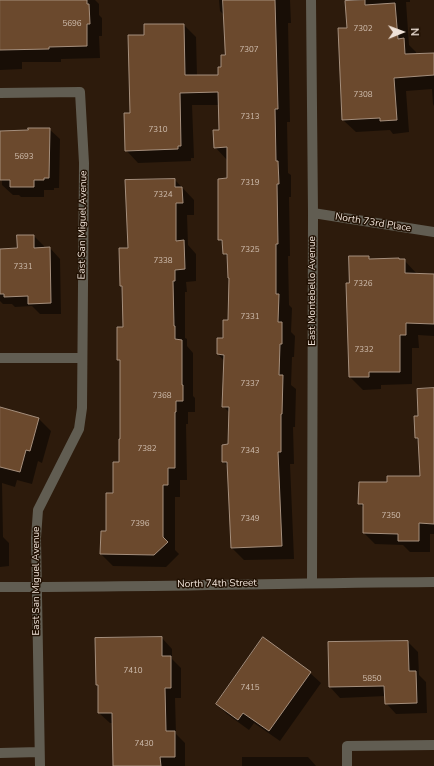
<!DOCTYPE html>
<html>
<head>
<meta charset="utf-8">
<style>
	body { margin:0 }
	#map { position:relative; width:434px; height:766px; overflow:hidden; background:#2d1b0c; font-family:"Nunito Sans",sans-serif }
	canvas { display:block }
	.north { position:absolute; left:382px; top:12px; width:40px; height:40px; -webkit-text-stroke:3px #221204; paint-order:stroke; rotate:89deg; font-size:11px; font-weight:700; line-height:16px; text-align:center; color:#efe2d8 }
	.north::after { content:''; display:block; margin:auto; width:14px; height:18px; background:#efe2d8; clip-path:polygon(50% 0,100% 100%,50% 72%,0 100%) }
</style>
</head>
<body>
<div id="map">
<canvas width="434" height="766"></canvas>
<div class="north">N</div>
</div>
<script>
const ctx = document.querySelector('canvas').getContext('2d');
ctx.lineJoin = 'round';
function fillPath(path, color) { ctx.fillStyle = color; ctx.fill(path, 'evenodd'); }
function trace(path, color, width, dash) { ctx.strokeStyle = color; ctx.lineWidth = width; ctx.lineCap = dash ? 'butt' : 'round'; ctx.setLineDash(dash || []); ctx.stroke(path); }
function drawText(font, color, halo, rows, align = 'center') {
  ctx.font = font + ' "Nunito Sans",sans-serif'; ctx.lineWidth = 3; ctx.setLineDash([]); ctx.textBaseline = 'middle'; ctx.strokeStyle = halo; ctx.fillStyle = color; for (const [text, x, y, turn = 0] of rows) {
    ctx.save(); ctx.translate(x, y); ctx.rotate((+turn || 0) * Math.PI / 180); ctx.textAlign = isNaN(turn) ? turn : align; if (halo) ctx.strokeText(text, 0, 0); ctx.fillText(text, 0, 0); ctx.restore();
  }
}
fillPath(new Path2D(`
	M0,0h95l4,4v11l3,3v18h-3l1,22 -39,1v3h-39v7l-22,1z
	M219,0h71l1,23h-3l2,99h-3l1,51 3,2v22h-2l1,59h-2l1,49 3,3 -1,24 4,4 -1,21h-2l-1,28 5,4 -1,38h-2l1,37h-4l4,95 -50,1 -12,-12 -4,-81 -5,-6 6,-16 1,-32 -7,-7 1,-45 -6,-7 6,-15 5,-18 1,-42 -1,-1v-20l-5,-4v-10l-5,-4 9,-61v-18l-13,-14 5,-16v-26h-28l2,53h-3v3l-53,2 -12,-13 19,-114 39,-11 12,12 1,39h22l7,-20 -2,-41 -4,-4z
	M346,0h64v2h-4l3,43 7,7v2h18v52l-1,-2 -1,-15 -26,2 3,41 -16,2 -3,-4 -34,2 -13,-12 5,-91z
	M49,129l11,10 -1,49h-5v2h-10v7h-23l-2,-2h-6l-11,-10 -1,-53z
	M175,180l19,20v15h-7l1,30 8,9v27l-10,1 1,10h-2v46l2,1v7l6,7v43l2,2v14h-7v12h-2l1,56h-7v17h-5v53l4,4 -13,13 -53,-1 -12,-12 19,-91 1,-101 -3,-3 6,-31 -1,-40 -2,-2 8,-37z
	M34,236l10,10v2h6l10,11 1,55h-21l-8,-8 -17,1 -3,-3h-9l-3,-3v-51l18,-1z
	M369,257l3,3h32l13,14 17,1v61l-16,-1 1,13h-7v36l-31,1v4l-18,1 -13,-13v-93z
	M434,389v145h-4v18h-20l-7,-7 -28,-1 -11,-11v-25l-5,-4 29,-20 33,-7 -2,-35 -3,-4 3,-21z
	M0,408l39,11 12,12 -9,32 -4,-2 -6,23 -15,-4 -2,7 -13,-4 1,54 6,6v23l-9,1z
	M162,638l10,11v10l9,9v30h-6l1,36 9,9v23h-71l-1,-43h-3l-11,-10v-26l-2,-2z
	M408,642l10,10 1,23 7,7 1,31 -31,1 -10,-11v-7l-46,2 -10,-11 -1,-44z
	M310,673l11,10 -41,58 -26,-18 -5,7 -22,-16 -10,-10z
	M242,757h66l8,9h-74z`), '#0007');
const building = new Path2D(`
	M0,0h87v4h2l1,20h-3v22l-38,1v2l-49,1z
	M223,0h52l3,109h-3l1,52h2l1,23h-2l1,60h-2v50h3l-1,28h4v22h-2l-1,31h4l-1,39h-1v38h-3l4,94 -51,2 -4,-86h-5v-17l6,-1 1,-37h-7l2,-52 -7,-1v-16h6v-18h5l1,-42h-1l-1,-24h-4l-1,-14h-4v-61l9,-1v-31l-13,1 -1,-18h6l-1,-38 -38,1 1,53h-3v3l-53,2 -1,-38h6l-2,-78h16v-11h40l1,51h33v-8h3v-12h4z
	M365,0v5l30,-2 3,36 6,-1 1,16 29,-1v22l-40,3 3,42 -17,1v-3l-38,2 -4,-92h9l-2,-27z
	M28,128h22l-1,50h-5v2h-10v7h-24v-7h-10v-49l28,-1z
	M175,179v8h7l1,16h-7v38l8,-1 1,29 -10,1v11h-2l1,45h1v13l7,1v45h1v16h-7v11h-1v56h-7v17h-5v52l5,5 -14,13 -54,-1 1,-23h5v-38h7v-31h6v-23h1v-79h-3v-33h6l-1,-41h-2l-1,-38h9l-3,-68z
	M17,235h17v13l16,-1 1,56 -23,1v-8l-24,1v-3h-4v-45l17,-1z
	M349,256h20v3l30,-1v1h6v14l29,1v50l-28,-1v12h-6v37h-31v5h-20l-3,-94h3z
	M434,388v136l-15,-1v18h-21v-7l-35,-1v-29h-5l1,-22h28v-6h33l-2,-38h-3l-1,-22h4l-1,-27z
	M0,407l39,11 -9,33 -4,-1 -6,22 -20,-5z
	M162,637v19h9v32h-6l1,43h9v26h-15l1,9h-48l-1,-53h-14v-28h-2l-1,-47z
	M263,637l48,35 -42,59 -26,-18 -5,7 -22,-16z
	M408,641l1,30h7l1,32 -32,1 -1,-18 -55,1 -1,-45z`);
fillPath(building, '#6b492d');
trace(building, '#a58f7d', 1);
trace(new Path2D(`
	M311,0l2,213 -1,370
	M0,93l80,-1 4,71 -2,245 -3,21 -41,81 -2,28 4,228
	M313,213l121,19
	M0,358h82
	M0,587c145,0 289,-4 434,-5
	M0,753l39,-1
	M347,766v-20l87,-1`), '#615d52', 10);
drawText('8px', '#cebcad', null, [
	["5696",72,24],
	["7302",363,29],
	["7307",249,50],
	["7308",363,95],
	["7313",250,117],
	["7310",158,130],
	["5693",24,157],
	["7319",250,183],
	["7324",163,195],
	["7325",250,250],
	["7338",163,261],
	["7331",23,267],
	["7326",363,284],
	["7331",250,317],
	["7332",364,350],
	["7337",250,384],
	["7368",162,396],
	["7382",147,449],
	["7343",250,451],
	["7350",391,516],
	["7349",250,519],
	["7396",140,524],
	["7410",133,671],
	["5850",372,679],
	["7415",250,688],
	["7430",144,744]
]);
drawText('10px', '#efe2d8', '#221204', [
	["North 73rd Place",373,223,9],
	["East San Miguel Avenue",83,225,-89],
	["East Montebello Avenue",313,291,-90],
	["East San Miguel Avenue",37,581,-90],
	["North 74th Street",217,584,-1]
]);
</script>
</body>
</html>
